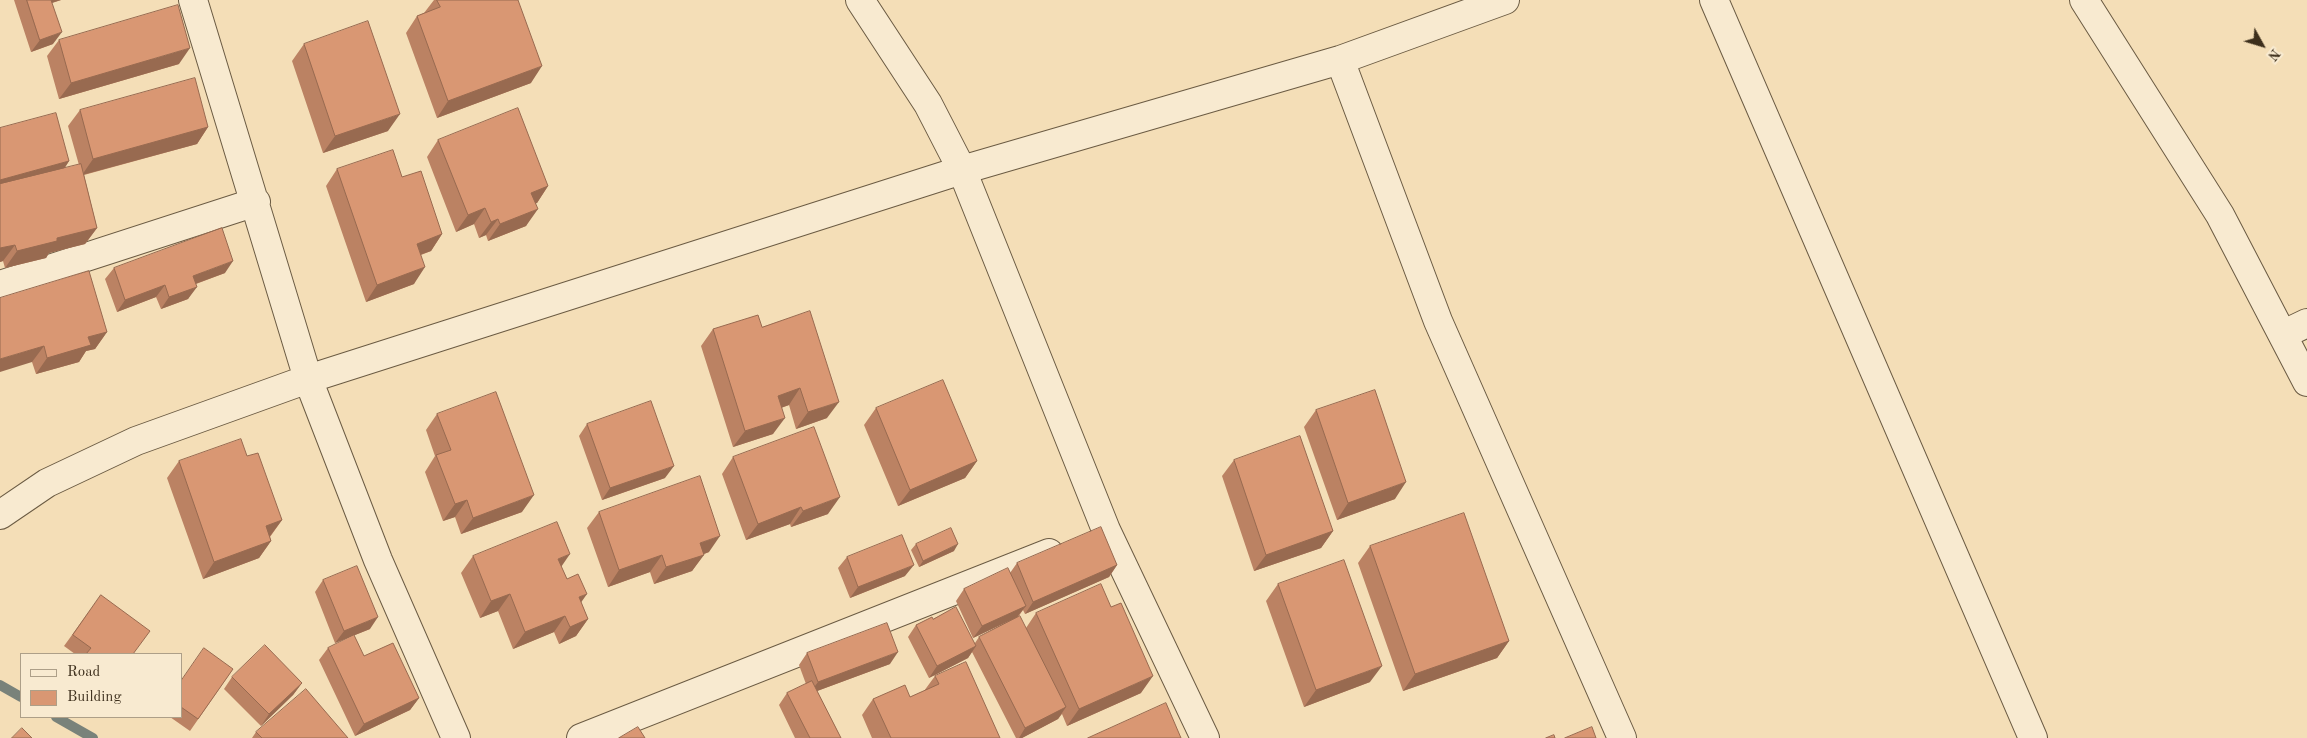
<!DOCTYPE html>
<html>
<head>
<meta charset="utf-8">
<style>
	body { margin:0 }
	#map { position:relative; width:2307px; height:738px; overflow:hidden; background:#f4deb7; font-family:"Old Standard TT",serif }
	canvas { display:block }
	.legend { position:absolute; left:20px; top:653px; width:162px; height:65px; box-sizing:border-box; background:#f8ead0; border:1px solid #ad9f88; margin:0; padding:6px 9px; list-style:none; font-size:15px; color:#3d2f1c }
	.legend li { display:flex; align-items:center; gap:10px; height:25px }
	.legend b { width:25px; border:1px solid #ad9f88 }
	.north { position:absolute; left:2237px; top:20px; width:50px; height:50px; -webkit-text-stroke:4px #f8ead0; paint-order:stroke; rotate:129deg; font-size:14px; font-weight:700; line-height:20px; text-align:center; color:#3d2f1c }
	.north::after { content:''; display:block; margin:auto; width:18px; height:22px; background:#3d2f1c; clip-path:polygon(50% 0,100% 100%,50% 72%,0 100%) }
</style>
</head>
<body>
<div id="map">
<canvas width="2307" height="738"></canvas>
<ul class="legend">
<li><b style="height:6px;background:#f8ead0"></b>Road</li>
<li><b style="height:14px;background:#d99773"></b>Building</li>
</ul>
<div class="north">N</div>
</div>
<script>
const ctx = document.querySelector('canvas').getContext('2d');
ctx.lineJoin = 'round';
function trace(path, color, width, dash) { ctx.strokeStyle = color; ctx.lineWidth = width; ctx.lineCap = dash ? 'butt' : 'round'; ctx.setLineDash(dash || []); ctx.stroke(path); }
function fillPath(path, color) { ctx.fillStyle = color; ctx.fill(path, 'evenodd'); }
trace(new Path2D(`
	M0,685l21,12
	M56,717l37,21`), '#79827a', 10);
const minor = new Path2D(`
	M193,0l115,379 70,181 78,178
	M860,0l68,104 34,66 144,360 99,208
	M1714,0l319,738
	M2084,0l136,215 87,167
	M1340,60l98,261 184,417
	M0,285l256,-83
	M2284,334l23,-11
	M0,515l47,-32 89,-42 172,-62 654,-209 378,-110 165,-60
	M581,738l468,-185`);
trace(minor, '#6b5b43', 30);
trace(minor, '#f8ead0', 28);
fillPath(new Path2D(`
	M14,0h47l-9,3 1,41 -22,8z
	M434,0h84l13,83 -94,35 -31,-85 11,-17 7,-3z
	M59,40l120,24 -120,35 -12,-43z
	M304,44l84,87 -65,22 -31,-92z
	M80,110l128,17 -11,17 -113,31 13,53 -12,16 -36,9 -3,5 -41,10 -2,-7 -3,1v-134l69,33 -5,8 15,-4 -11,-39z
	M438,140l110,46 -11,17h-1l-10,23 -38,15 -2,-6 -7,3 -5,-14 -18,8 -29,-75z
	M337,169l65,8 40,57 -11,17 -10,4 -7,29 -48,18 -40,-116z
	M114,268l111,5 -29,11 -8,15 -27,10 -5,-12 -39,15 -12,-33z
	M0,298l107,34 -12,17 -9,2 -7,11 -43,12 -4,-12z
	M762,327l65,91 -31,11 -7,-24 -8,3 -8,26 -40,13 -32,-101 12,-17z
	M876,408l101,53 -12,17 -67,28 -34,-81z
	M1316,410l79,89 -58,21 -33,-93z
	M437,414l85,98 -61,22 -6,-17 -12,4 -18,-49 10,-16 -9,-26z
	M587,424l78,54 -63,22 -23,-64z
	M247,456l35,64 -12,17 1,4 -12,17 -56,21 -36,-101 12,-17z
	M733,457l95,57 -37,13 -1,-3 -44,16 -24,-66z
	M1234,460l99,71 -12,17 -67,23 -32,-95z
	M599,512l110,40 -5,2 -12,17 -38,13 -4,-12 -42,15 -21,-59z
	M916,544l38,7 -35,16 -8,-17z
	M1370,546l139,95 -12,17 -94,33 -45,-128z
	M473,556l88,10 6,13 14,23 7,17 -12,17 -17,8 -5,-12 -41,17 -15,-38 -18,7 -19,-45z
	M847,557l58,19 -55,22 -12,-30z
	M1017,563l100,2 -8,12 -84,37 -2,-4 -5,7 8,11 10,-15 105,80 -74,33 -5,-12 -4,5 -36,19h-6l-44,-86 -4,6 -39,20 -21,-41 8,-12 17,-6 42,24 4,-6 30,-16 -36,17 -17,-37 8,-12 46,-16z
	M323,580l47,49 -35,14 -20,-51z
	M1278,584l92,98 -66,25 -38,-106z
	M101,595l32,59h-58l-11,-8z
	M328,648l36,8 55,42 -9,12 -55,26 -36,-76z
	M807,653l83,11 -73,27 24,47h-46l-16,-33 8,-12 19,-9 -7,-19z
	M233,669l-43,62 -20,-14h11v-36z
	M935,676l65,62h-128l-10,-23 11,-16 37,-2 14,-6z
	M232,677l70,6 -9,12 -32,31 -37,-37z
	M256,732l92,6h-96z`), '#bb8263');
fillPath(new Path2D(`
	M48,0h13l-16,5z
	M62,32l-9,12 -22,8 9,-12z
	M190,48l-11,16 -120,35 12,-16z
	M542,66l-11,17 -94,35 11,-17z
	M400,114l-12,17 -65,22 12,-17z
	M208,127l-11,17 -115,31 11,-16z
	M69,161l-11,17 -58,15v-13z
	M548,186l-11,17 -17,6 11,-16z
	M485,208l-11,16 -18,8 12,-17z
	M538,209l-12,17 -38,15 12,-17z
	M498,219l-12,16 -7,3 12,-16z
	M97,228l-12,16 -36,9 -3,5 -41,10 12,-17 40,-13z
	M442,234l-11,17 -26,9 12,-16z
	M15,245l-12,16 -3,1v-14z
	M233,261l-8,12 -41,15 9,-12z
	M425,267l-11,17 -48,18 11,-17z
	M165,285l-9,12 -39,15 8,-12z
	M197,287l-9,12 -27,10 8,-12z
	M107,332l-12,17 -9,2 -7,11 -43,12 11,-16 41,-21z
	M44,346l-12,16 -32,10v-13z
	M800,388l-11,17 -23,8 12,-17z
	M839,402l-12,16 -31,11 12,-17z
	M785,418l-12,16 -40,13 12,-16z
	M977,461l-12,17 -67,28 12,-16z
	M674,466l-9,12 -63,22 8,-12z
	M1406,482l-11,17 -58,21 11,-17z
	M534,495l-12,17 -61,22 12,-16z
	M840,497l-12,17 -37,13 12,-16z
	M467,500l-12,17 -12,4 12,-17z
	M801,507l-11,17 -44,16 12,-16z
	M282,520l-12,16 -16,7 12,-17z
	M1333,531l-12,17 -67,23 12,-16z
	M720,536l-11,16 -21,8 12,-17z
	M271,541l-12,17 -56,21 11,-17z
	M958,544l-4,7 -35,16 4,-6z
	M570,554l-11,16 -1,-11z
	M662,555l-12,17 -42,15 11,-17z
	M704,555l-12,16 -38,13 12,-17z
	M914,565l-9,11 -55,22 8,-11z
	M1117,565l-8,12 -84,37 8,-12z
	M510,594l-12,17 -18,7 11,-17z
	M587,594l-12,17 4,-14z
	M1026,606l-9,11 -44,21 9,-12z
	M565,616l-11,16 -41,17 12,-17z
	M378,617l-8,12 -35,14 9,-12z
	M588,619l-12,17 -17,8 11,-17z
	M1509,641l-12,17 -94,33 12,-17z
	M976,646l-8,12 -39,20 8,-12z
	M898,652l-8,12 -81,30 9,-12z
	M1382,666l-12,16 -66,25 12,-17z
	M1153,676l-12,17 -74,33 12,-17z
	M302,683l-9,12 -32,31 8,-12z
	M419,698l-9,12 -55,26 9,-12z
	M1066,707l-8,12 -36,19h-3l6,-10z`), '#986a50');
const building = new Path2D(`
	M27,0h24l11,32 -22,8z
	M437,0h81l24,66 -94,35 -31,-85 23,-9z
	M178,5l12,43 -119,35 -12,-43z
	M368,21l32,93 -65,22 -31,-92z
	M195,78l13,49 -115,32 -13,-49z
	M518,108l30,78 -17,7 7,16 -38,15 -2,-5 -7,3 -6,-14 -17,7 -30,-75z
	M56,113l13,48 -69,19v-52z
	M393,150l9,27 19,-6 21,63 -25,10 8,23 -48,18 -40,-116z
	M81,164l16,64 -40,10v3l-40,10 -2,-6 -15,3v-64z
	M222,228l11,33 -40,15 4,11 -28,10 -4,-12 -40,15 -11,-32z
	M89,271l18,61 -19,5 3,8 -44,13 -3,-12 -44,13v-61z
	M810,311l29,91 -31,10 -8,-24 -22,8 7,22 -40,13 -32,-102 45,-14 4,12z
	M943,380l34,81 -67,29 -34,-82z
	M1375,390l31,92 -58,21 -32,-93z
	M496,392l38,103 -61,23 -6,-18 -12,4 -19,-49 15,-5 -14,-36z
	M651,401l23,65 -64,22 -23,-64z
	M814,427l26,70 -37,14 -2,-4 -43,17 -25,-67z
	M1300,436l33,95 -67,24 -32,-95z
	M241,439l6,17 11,-3 24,67 -16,6 5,15 -57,21 -35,-101z
	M700,476l20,60 -20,7 4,12 -38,12 -4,-12 -43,15 -20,-58z
	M1464,513l45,128 -94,33 -45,-128z
	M557,522l13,32 -12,5 9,20 11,-5 9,20 -8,3 9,22 -18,8 -5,-11 -40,16 -15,-38 -19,7 -18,-45z
	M1101,527l16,38 -84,37 -16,-39z
	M951,528l7,16 -35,17 -7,-17z
	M902,535l12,30 -56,22 -11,-30z
	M1344,560l38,106 -66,24 -38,-106z
	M357,566l21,51 -34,14 -21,-51z
	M1008,568l18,38 -44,20 -18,-37z
	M1101,584l10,23 10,-4 32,73 -74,33 -43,-96z
	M101,595l49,36 -17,23h-47l5,-6 -18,-13z
	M956,607l20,39 -39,20 -21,-41 16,-8 1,2z
	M1020,616l46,91 -41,21 -46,-91z
	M887,623l11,29 -80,30 -11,-29z
	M354,635l10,21 29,-13 26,55 -55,26 -36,-76z
	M265,645l37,38 -33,31 -37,-37z
	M204,648l29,21 -35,50 -17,-12v-26z
	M966,662l34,76h-109l-18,-39 32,-14 5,12 29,-13 -4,-8z
	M812,681l29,57h-31l-23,-45z
	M306,689l42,49h-86l-6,-6z
	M1166,703l15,35h-93z
	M638,727l7,11h-26z
	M1592,727l4,11h-31z
	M22,728l10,10h-20z
	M1554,735l1,3h-9z`);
fillPath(building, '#d99773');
trace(building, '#986a50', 1);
</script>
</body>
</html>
